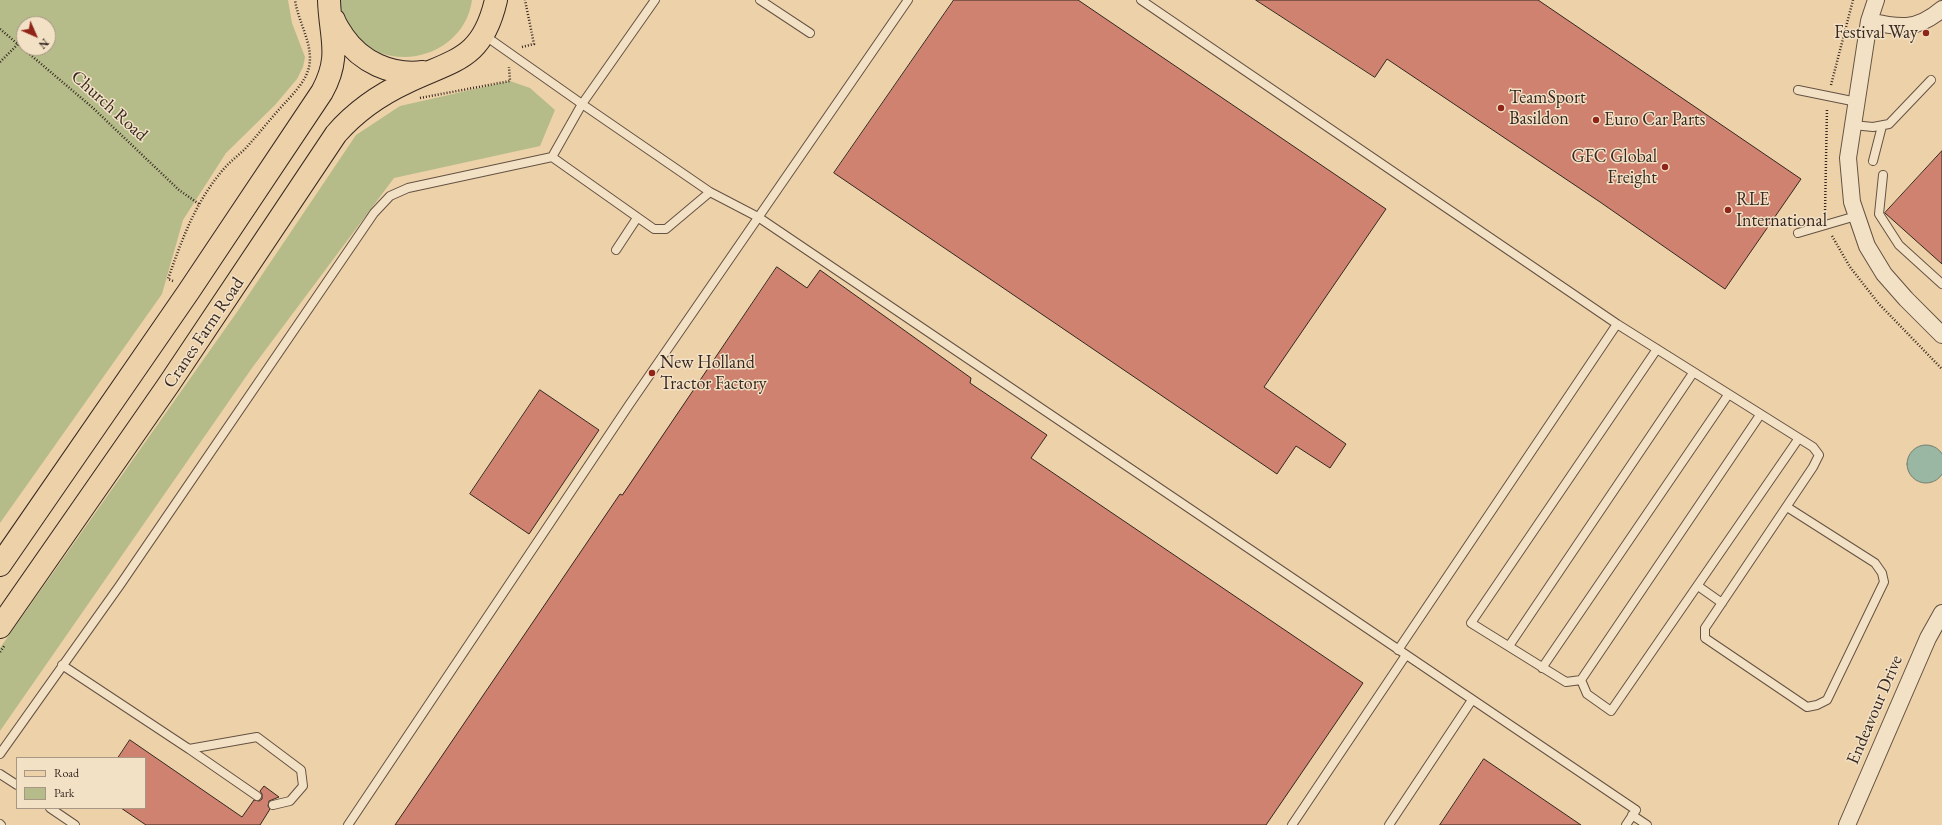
<!DOCTYPE html>
<html>
<head>
<meta charset="utf-8">
<style>
	body { margin:0 }
	#map { position:relative; width:1942px; height:825px; overflow:hidden; background:#edd1a8; font-family:"EB Garamond",serif }
	canvas { display:block }
	.legend { position:absolute; left:16px; top:757px; width:130px; height:52px; box-sizing:border-box; background:#f3e1c6; border:1px solid #a79784; margin:0; padding:5px 7px; list-style:none; font-size:12px; color:#362821 }
	.legend li { display:flex; align-items:center; gap:8px; height:20px }
	.legend b { width:20px; border:1px solid #a79784 }
	.north { position:absolute; left:16px; top:16px; width:40px; height:40px; box-sizing:border-box; background:#f3e1c6; border:1px solid #a79784; border-radius:50%; rotate:135deg; font-size:11px; font-weight:700; line-height:16px; text-align:center; color:#362821 }
	.north::after { content:''; display:block; margin:auto; width:14px; height:18px; background:#8f2418; clip-path:polygon(50% 0,100% 100%,50% 72%,0 100%) }
</style>
</head>
<body>
<div id="map">
<canvas width="1942" height="825"></canvas>
<ul class="legend">
<li><b style="height:5px;background:#edd1a8"></b>Road</li>
<li><b style="height:11px;background:#b5bc89"></b>Park</li>
</ul>
<div class="north">N</div>
</div>
<script>
const ctx = document.querySelector('canvas').getContext('2d');
ctx.lineJoin = 'round';
function fillPath(path, color) { ctx.fillStyle = color; ctx.fill(path, 'evenodd'); }
function trace(path, color, width, dash) { ctx.strokeStyle = color; ctx.lineWidth = width; ctx.lineCap = dash ? 'butt' : 'round'; ctx.setLineDash(dash || []); ctx.stroke(path); }
function drawText(font, color, halo, rows, align = 'center') {
  ctx.font = font + ' "EB Garamond",serif'; ctx.lineWidth = 3; ctx.setLineDash([]); ctx.textBaseline = 'middle'; ctx.strokeStyle = halo; ctx.fillStyle = color; for (const [text, x, y, turn = 0] of rows) {
    ctx.save(); ctx.translate(x, y); ctx.rotate((+turn || 0) * Math.PI / 180); ctx.textAlign = isNaN(turn) ? turn : align; if (halo) ctx.strokeText(text, 0, 0); ctx.fillText(text, 0, 0); ctx.restore();
  }
}
fillPath(new Path2D(`
	M0,0h288l4,23 13,34 -2,10 -6,12 -22,26 -49,48 -43,67 -21,74 -162,229zM24,24h24v24h-24z
	M338,0h134c-7,53 -74,75 -113,40 -12,-11 -16,-26 -21,-40z
	M510,81l20,7 25,22 -15,36 -146,32 -142,190 -252,363v-83l237,-336 119,-177 44,-29z`), '#b5bc89');
const water = new Path2D(`
	M1907 464a19 19 0 1 1 38 0a19 19 0 1 1-38 0Z`);
fillPath(water, '#9ab7a4');
trace(water, '#727e70', 1);
const building = new Path2D(`
	M954,0h124l308,209 -122,178 82,57 -16,24 -34,-22 -19,28 -443,-301z
	M1256,0h282l263,179 -76,110 -125,-87 -213,-143 -12,18z
	M1942,151v113l-57,-51z
	M777,267l30,21 13,-18 151,108 -1,5 77,52 -16,23 332,225 -97,142h-871l225,-331 2,1z
	M540,390l59,40 -70,104 -59,-40z
	M130,740l112,77 12,-17 5,1 3,-2v-5l-2,-3 4,-5 15,11 -10,4 -1,5 2,3 -10,16h-114l-25,-17h24v-50h-27z
	M1484,759l97,66h-141z`);
fillPath(building, '#ce826f');
trace(building, '#362821', 1);
const service = new Path2D(`
	M655,0l-73,104 128,88 48,25 878,593 -10,15
	M760,0l50,33
	M1141,0l476,324 -219,326
	M1798,90l59,12
	M1853,125l20,2 16,-3 42,-44
	M552,157l102,72h12l44,-37
	M1873,161l9,-35
	M1883,175l-4,39 20,31 43,39
	M1798,233l58,-17
	M616,250l21,-32
	M1617,324l196,123 6,8 -6,12 -108,161v10l102,69 10,-2 10,-5 57,-118 -2,-9 -7,-10 -88,-56
	M1657,349l-186,274 95,59 15,-2 6,14 24,17 188,-273
	M1698,586l24,17
	M1509,646l184,-273
	M62,665l127,84 68,-12 44,33 2,16 -13,15 -17,4
	M1542,668l186,-273
	M1581,680l179,-265
	M189,749l68,47
	M0,754l120,-169 254,-372 16,-17 18,-8 144,-31 30,-53 -98,-69
	M0,774l17,11
	M50,808l25,17
	M1632,815l15,10
	M0,824l1,1
	M348,825l281,-420 279,-405
	M1292,825l114,-170
	M1389,825l83,-125`);
const minor = new Path2D(`
	M1876,0l-7,21 -21,137 4,44 15,44 17,28 22,25 36,36
	M1869,21c30,7 47,10 73,-12
	M1847,825l81,-187 14,-25`);
const primary = new Path2D(`
	M334,20c2,6 6,11 9,16 18,26 48,40 80,36
	M0,565l189,-274 133,-199c20,-36 8,-55 7,-92
	M0,627l169,-243 167,-250c20,-23 43,-39 71,-52 48,-23 75,-22 89,-82`);
trace(service, '#645243', 10);
trace(minor, '#645243', 18);
trace(primary, '#362821', 24);
trace(new Path2D(`
	M0,29l93,79 86,82 20,14
	M522,47l12,-3 -9,-44
	M0,62l18,-18
	M1831,85l22,-85
	M420,98l90,-17 -1,-14
	M1825,213l2,-105
	M1832,236l18,31 29,37 63,65
	M173,281l-5,-2c13,-37 26,-73 50,-103 7,-10 17,-18 26,-26 14,-15 26,-31 40,-46 9,-10 22,-23 25,-37 5,-22 -11,-45 -14,-67
	M0,652l5,-7`), '#362821', 2.5, [1, 2]);
trace(service, '#f3e1c6', 8);
trace(minor, '#f3e1c6', 16);
trace(primary, '#edd1a8', 22);
for (const [x, y, r, color] of [
	[1926,33,4,"#8f2418"],
	[1501,108,4,"#8f2418"],
	[1596,120,4,"#8f2418"],
	[1665,167,4,"#8f2418"],
	[1728,210,4,"#8f2418"],
	[652,373,4,"#8f2418"]
]) { const dot = new Path2D(); dot.arc(x, y, r, 0, 2 * Math.PI); ctx.fillStyle = color; ctx.fill(dot); trace(dot, '#f3e1c6', 1.5); }
drawText('18px', '#362821', '#f3e1c6', [
	["Festival Way",1918,33,"right"],
	["TeamSport",1509,98],
	["Basildon",1509,119],
	["Euro Car Parts",1604,120],
	["GFC Global",1657,157,"right"],
	["Freight",1657,178,"right"],
	["RLE",1736,200],
	["International",1736,221],
	["New Holland",660,363],
	["Tractor Factory",660,384]
], 'left');
drawText('18px', '#362821', '#f3e1c6', [
	["Church Road",109,106,42],
	["Cranes Farm Road",204,333,-56],
	["Endeavour Drive",1875,710,-67]
]);
</script>
</body>
</html>
